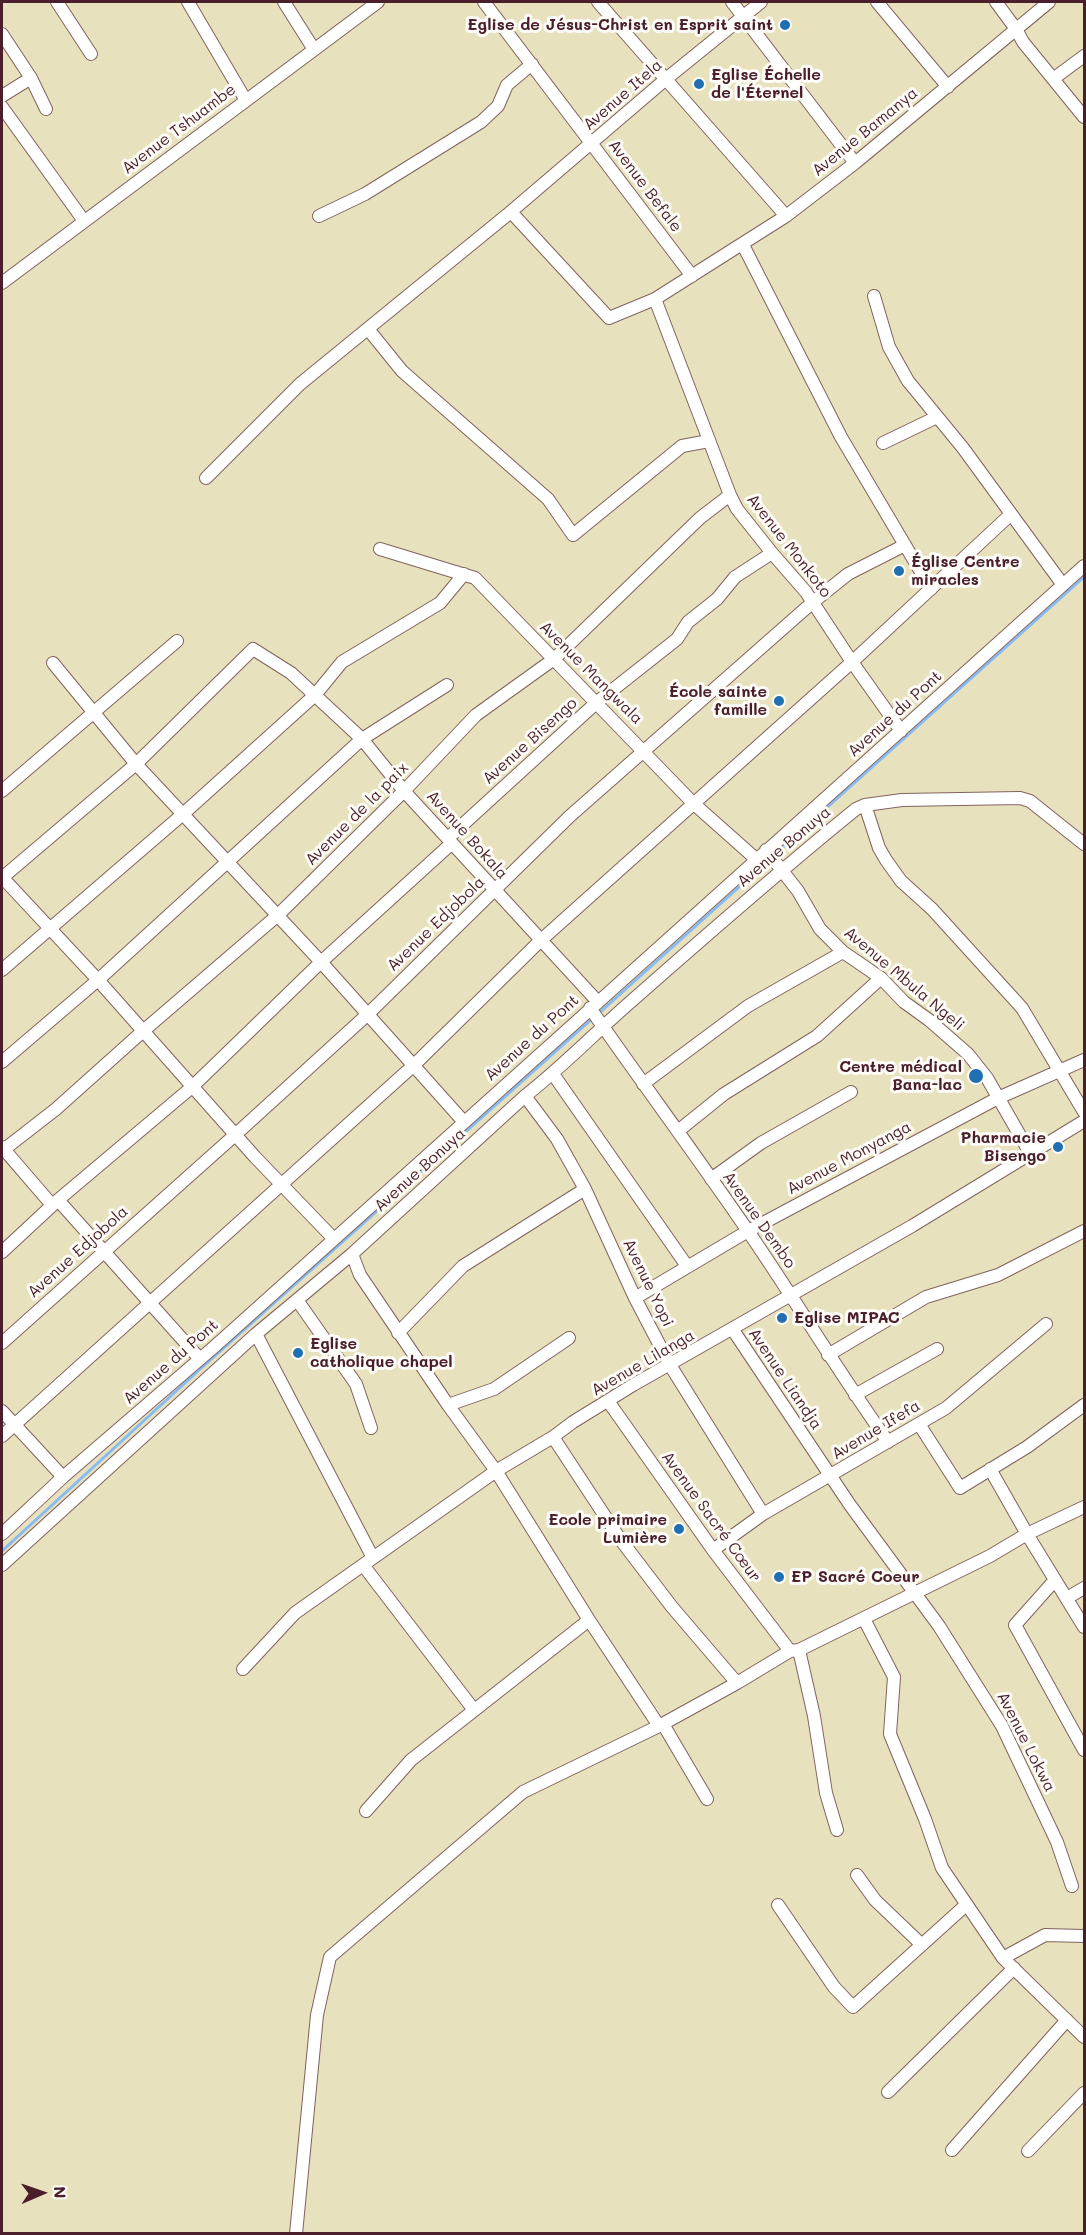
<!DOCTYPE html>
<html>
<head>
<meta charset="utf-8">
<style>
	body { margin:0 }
	#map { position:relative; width:1086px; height:2235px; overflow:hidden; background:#e8e1bd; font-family:Mali,sans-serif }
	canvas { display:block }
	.frame { position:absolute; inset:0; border:3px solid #4a1f2b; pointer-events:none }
	.north { position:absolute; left:12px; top:2163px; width:60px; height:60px; -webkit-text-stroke:4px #fdfcf7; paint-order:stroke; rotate:88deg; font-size:16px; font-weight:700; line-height:24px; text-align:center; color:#4a1f2b }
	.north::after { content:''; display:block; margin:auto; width:21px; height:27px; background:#4a1f2b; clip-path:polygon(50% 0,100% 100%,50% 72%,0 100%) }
</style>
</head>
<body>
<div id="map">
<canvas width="1086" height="2235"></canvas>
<div class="frame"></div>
<div class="north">N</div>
</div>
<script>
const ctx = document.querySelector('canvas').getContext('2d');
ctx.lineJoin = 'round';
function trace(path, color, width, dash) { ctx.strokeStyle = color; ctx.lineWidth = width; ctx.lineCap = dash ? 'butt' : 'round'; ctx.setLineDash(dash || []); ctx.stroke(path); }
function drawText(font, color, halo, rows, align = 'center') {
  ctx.font = font + ' Mali,sans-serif'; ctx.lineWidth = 6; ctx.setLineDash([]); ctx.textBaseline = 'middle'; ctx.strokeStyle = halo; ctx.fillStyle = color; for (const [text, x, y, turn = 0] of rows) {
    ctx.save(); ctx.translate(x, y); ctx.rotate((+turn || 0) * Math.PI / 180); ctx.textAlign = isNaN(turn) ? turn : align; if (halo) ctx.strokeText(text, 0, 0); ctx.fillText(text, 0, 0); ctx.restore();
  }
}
trace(new Path2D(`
	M774,855l310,-278
	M598,1014l171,-154
	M2,1551l196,-180 395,-353`), '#86bbf4', 3);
const minor = new Path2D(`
	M57,2l34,52
	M188,2l57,97
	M284,2l29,46
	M484,2l208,274
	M598,2l188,214
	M732,2l123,161
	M877,2l71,85
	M996,2l20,27 7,13 61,75
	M2,34l29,44 15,31
	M1053,79l31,-23
	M2,96l29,-18
	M2,107l82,114
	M511,212l98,106 46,-19 131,-83 69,-53 194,-161
	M319,216l46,-22 116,-72 17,-16 9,-21 25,-21
	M743,245l98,192 90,152
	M2,283l376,-281
	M874,296l15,51 19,34 55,67 100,137
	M655,299l75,196 7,14 35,44 34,39 46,70 49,69
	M368,329l34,42 146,128 25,36 109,-89 27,-5
	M883,443l54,-26
	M206,478l94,-94 207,-169 159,-136 95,-77
	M380,549l95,29 218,225 63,56
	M53,663l83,101 185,198 143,160
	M2,791l175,-150
	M865,805l14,43 7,12 15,21 31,28 90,99 62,104
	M448,838l148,-135 81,-64 11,-17 29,-23 18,-22 37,-24
	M766,850l32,41 22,38 23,23 38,26 23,24 25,18 39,34 19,24 43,75
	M2,877l96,103 157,177 79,82
	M2,878l134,-114 117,-115 38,24 71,66 42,52 194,211
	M2,970l181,-156 132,-119 27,-33 98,-59 24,-29
	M590,1008c53,76 108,150 160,226 47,69 90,140 138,208
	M2,1062l96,-82 264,-241 85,-54
	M553,1074l134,192
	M643,1084l105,-78 95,-54
	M525,1096l32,43 28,50 50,109 35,67 93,149
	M678,1131l46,-37 93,-58 64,-58
	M2,1147l50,58
	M2,1151l54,-42 86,-77 136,-117 126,-124 72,-76 78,-56 146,-141 30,-23
	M711,1179l50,-36 90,-51
	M58,1200l142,159
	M2,1252l56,-52 134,-113 129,-125 131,-119
	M352,1254l8,21 88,130 48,66 93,149 70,106
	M635,1298l113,-67 250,-133 86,-38
	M297,1300l59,84 15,44
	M733,1330l117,175 89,121 63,100 55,116 15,44
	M398,1333l65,-67 122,-77
	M256,1334l117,224
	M2,1343l233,-208 133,-121 202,-198 243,-214 35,-28 57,-29
	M828,1355l98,-58 72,-22 86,-44
	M855,1395l82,-46
	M608,1401l105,149 77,101
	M448,1405l46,-16 75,-51
	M2,1411l61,66
	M919,1424l41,64 67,-41 57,-42
	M2,1436l412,-371 126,-124 312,-279 158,-147
	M553,1437l67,102 52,68 65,76
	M990,1469l37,65 57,93
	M2,1534l61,-57 151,-130 870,-781
	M713,1550l50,-36 183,-106 100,-84
	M2,1565l254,-231 96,-80 173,-158c36,-28 68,-61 102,-91 76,-67 151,-133 229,-196l9,-4 37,-5 118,-2 10,3 54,43
	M363,1565l111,145
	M1055,1580l-40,45 69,125
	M1067,1598l17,-10
	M864,1619l30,58 -4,57 35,85 17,49 61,90 81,79
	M799,1650l15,66 12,77 11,37
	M243,1669l52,-56 201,-142 57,-34 20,-15 60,-37 279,-159 172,-105
	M663,1724l44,75
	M366,1811l45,-51 178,-140
	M857,1875l18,25 47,45
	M778,1905l56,82 19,20 113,-102
	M1003,1958l42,-23 39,1
	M888,2092l126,-124
	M952,2150l115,-130
	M1028,2151l56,-58
	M296,2234l21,-219 13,-58 193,-165 136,-66 78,-43 53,-32 9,-1 191,-94 37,-22 57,-27`);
trace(minor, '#81635e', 14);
trace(minor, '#fff', 12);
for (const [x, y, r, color] of [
	[785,25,6,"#1f6fb2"],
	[699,84,6,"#1f6fb2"],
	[899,571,6,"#1f6fb2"],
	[779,701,6,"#1f6fb2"],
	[976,1076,8,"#1f6fb2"],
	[1058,1147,6,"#1f6fb2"],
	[782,1318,6,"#1f6fb2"],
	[298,1353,6,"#1f6fb2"],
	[679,1529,6,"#1f6fb2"],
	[779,1577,6,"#1f6fb2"]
]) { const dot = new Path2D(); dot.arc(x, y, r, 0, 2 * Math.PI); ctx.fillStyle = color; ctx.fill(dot); trace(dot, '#fdfcf7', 2); }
drawText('bold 16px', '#4a1f2b', '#fdfcf7', [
	["Eglise de Jésus-Christ en Esprit saint",773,25],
	["Eglise Échelle",711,75,"left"],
	["de l'Éternel",711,93,"left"],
	["Église Centre",911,562,"left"],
	["miracles",911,580,"left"],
	["École sainte",767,692],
	["famille",767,710],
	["Centre médical",962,1067],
	["Bana-lac",962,1085],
	["Pharmacie",1046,1138],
	["Bisengo",1046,1156],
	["Eglise MIPAC",794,1318,"left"],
	["Eglise",310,1344,"left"],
	["catholique chapel",310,1362,"left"],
	["Ecole primaire",667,1520],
	["Lumière",667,1538],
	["EP Sacré Coeur",791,1577,"left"]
], 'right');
drawText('16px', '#4a1f2b', '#fdfcf7', [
	["Avenue Itela",623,95,-41],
	["Avenue Tshuambe",179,129,-37],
	["Avenue Bamanya",865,132,-39],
	["Avenue Befale",645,186,53],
	["Avenue Monkoto",789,546,52],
	["Avenue Mangwala",591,673,45],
	["Avenue du Pont",895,714,-42],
	["Avenue Bisengo",530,741,-42],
	["Avenue de la paix",357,814,-45],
	["Avenue Bokala",467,835,48],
	["Avenue Bonuya",784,847,-40],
	["Avenue Edjobola",436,924,-44],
	["Avenue Mbula Ngeli",904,979,40],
	["Avenue du Pont",532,1038,-42],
	["Avenue Monyanga",849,1158,-28],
	["Avenue Bonuya",420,1170,-42],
	["Avenue Dembo",759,1220,55],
	["Avenue Edjobola",78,1252,-42],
	["Avenue Yopi",648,1283,64],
	["Avenue du Pont",171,1362,-41],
	["Avenue Lilanga",643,1363,-30],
	["Avenue Liandja",785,1379,56],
	["Avenue Ifefa",876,1430,-31],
	["Avenue Sacré Cœur",711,1517,54],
	["Avenue Lokwa",1026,1742,63]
]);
</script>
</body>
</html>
